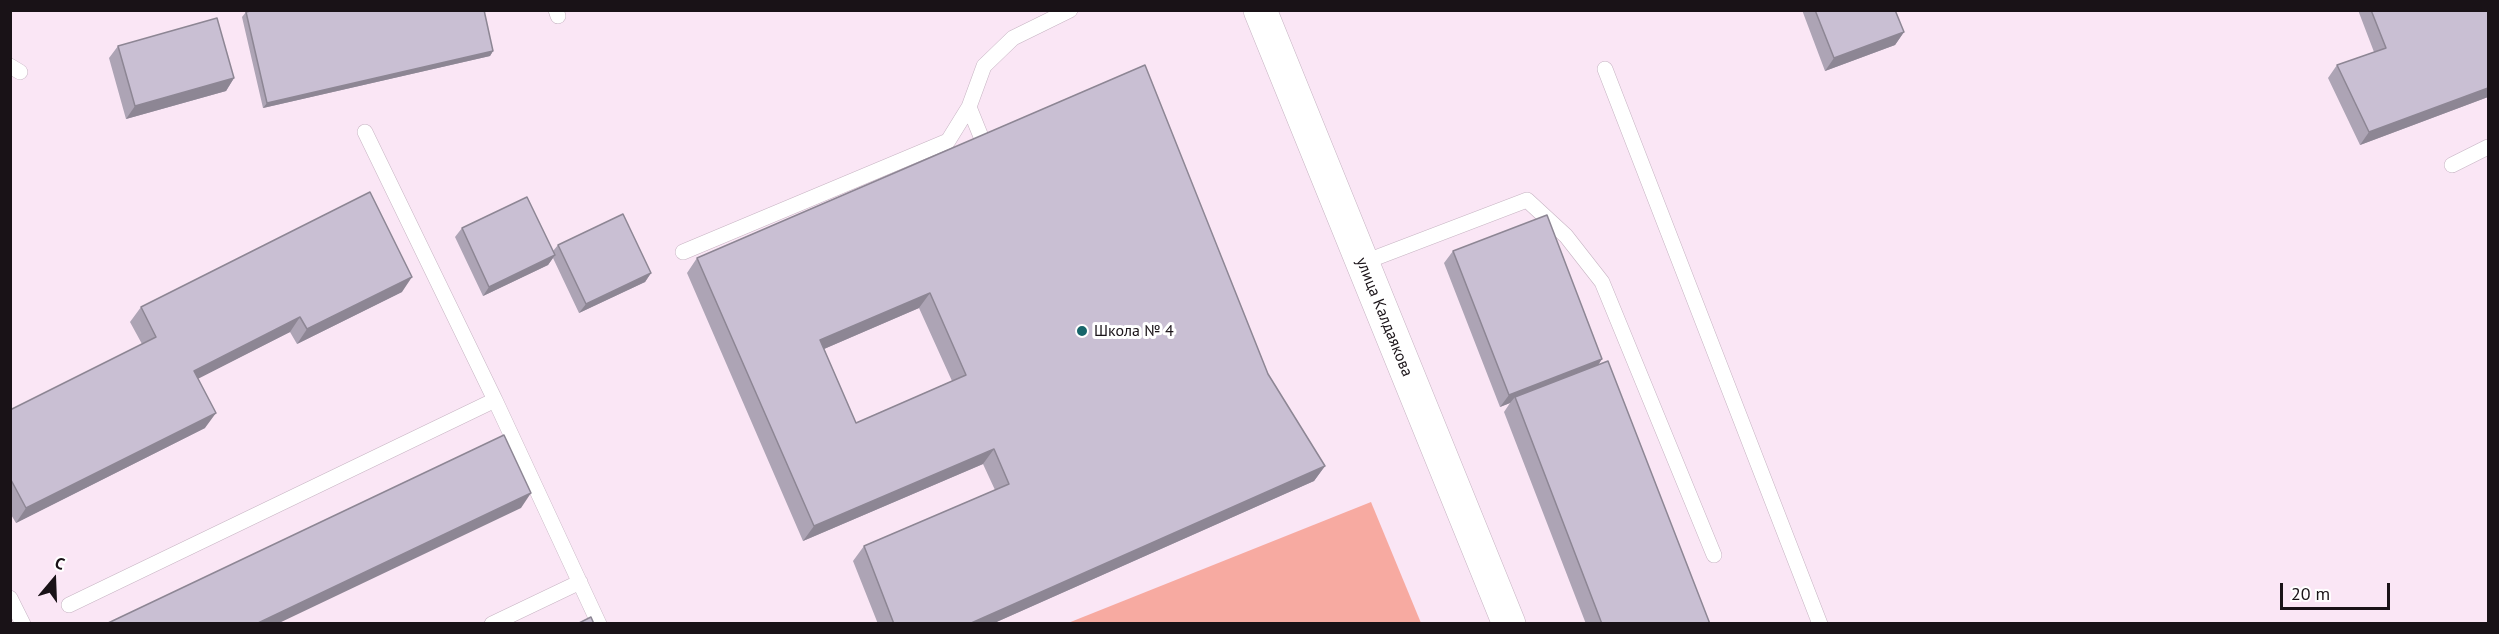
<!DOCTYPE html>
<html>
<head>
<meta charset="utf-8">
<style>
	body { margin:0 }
	#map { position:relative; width:2499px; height:634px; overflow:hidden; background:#fae6f5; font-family:"PT Sans",sans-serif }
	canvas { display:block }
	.frame { position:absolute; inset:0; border:12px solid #191217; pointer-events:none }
	.north { position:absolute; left:24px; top:550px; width:60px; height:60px; -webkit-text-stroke:4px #fff; paint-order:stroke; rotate:19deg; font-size:16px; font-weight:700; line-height:24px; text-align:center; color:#191217 }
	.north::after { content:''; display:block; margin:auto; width:21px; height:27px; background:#191217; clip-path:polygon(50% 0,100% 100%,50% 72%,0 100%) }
	.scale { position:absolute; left:2280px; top:583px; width:110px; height:27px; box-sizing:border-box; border:3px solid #191217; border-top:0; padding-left:8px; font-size:18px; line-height:21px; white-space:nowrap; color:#191217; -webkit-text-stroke:4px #fff; paint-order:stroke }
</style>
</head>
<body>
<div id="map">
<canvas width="2499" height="634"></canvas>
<div class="frame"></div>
<div class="north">С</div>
<div class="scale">20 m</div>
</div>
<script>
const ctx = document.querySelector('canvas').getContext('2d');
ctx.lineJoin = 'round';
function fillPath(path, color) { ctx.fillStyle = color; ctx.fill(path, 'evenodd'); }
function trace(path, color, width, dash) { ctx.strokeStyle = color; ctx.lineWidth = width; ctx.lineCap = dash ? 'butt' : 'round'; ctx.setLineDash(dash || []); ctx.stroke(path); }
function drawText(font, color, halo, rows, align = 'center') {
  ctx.font = font + ' "PT Sans",sans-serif'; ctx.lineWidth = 6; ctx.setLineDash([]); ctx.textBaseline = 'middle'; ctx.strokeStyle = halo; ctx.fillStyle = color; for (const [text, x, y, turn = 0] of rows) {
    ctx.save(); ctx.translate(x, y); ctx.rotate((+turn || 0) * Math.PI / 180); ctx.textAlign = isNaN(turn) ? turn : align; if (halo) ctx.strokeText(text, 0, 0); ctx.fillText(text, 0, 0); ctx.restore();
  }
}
fillPath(new Path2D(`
	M1371,502l50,121h-353z`), '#f7aaa1');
const lane = new Path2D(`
	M556,10l2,6
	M10,66l10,6
	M1605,69l215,555
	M969,107l19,47
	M365,132l130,268
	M2452,165l36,-18
	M683,252l265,-111 21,-34 15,-41 29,-28 57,-28
	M1362,263l165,-63 39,36 36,46 112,273
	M10,598l13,26
	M69,605l426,-205 104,224
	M492,624l88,-42`);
const secondary = new Path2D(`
	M1260,10l249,614`);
trace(lane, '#c6b3c2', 16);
trace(secondary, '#c6b3c2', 34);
trace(lane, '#fff', 15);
trace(secondary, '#fff', 33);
fillPath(new Path2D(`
	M1802,10h93l9,22 -9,13 -70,26z
	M2358,10h130v87l-128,48 -32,-67 9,-13 37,-13z
	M246,12l247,39 -3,5 -227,52 -21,-91z
	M118,46l116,32 -8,13 -100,28 -17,-61z
	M1145,65l123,309 57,92 -11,15 -322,143h-114l-25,-63 11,-15 131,-56 -12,-26 -180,77 -116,-268 10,-15zM919,308l33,73 -96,42 -32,-74z
	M462,228l91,23 5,-6 93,28 -6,9 -66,31 -26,-55 -5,7 -65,31 -28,-59z
	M1453,251l149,108 -4,6 112,259h-124l-82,-212 6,-9 -10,4 -56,-144z
	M402,292l-105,52 -7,-12 -92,46 7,50 -189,95 -6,-10v-103l132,-66 -12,-22 11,-15z`), '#ada4b5');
fillPath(new Path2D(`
	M1904,32l-9,13 -70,26 9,-13z
	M493,51l-3,5 -227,52 4,-5z
	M234,78l-8,13 -100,28 9,-13z
	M2488,88v9l-128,48 9,-13z
	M555,255l-7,10 -65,31 6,-9z
	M651,273l-6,9 -66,31 7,-9z
	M412,277l-10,15 -105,52 10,-15z
	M930,293l-11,15 -109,47 10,-15z
	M300,317l-10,15 -106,54 10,-15z
	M1602,359l-8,12 -79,26 -5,6 -10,4 9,-12z
	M216,413l-11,15 -189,95 10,-15z
	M994,449l-11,15 -180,77 11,-15z
	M1325,466l-11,15 -322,143h-23z
	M531,493l-10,15 -244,116h-21z`), '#8d8694');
const building = new Path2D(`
	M254,10h230l9,41 -226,52 -21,-91z
	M1815,10h80l9,22 -70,26z
	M2371,10h117v78l-119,44 -32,-67 49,-17z
	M217,18l17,60 -99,28 -17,-60z
	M1145,65l123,309 57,92 -356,158h-75l-30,-78 145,-62 -15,-35 -180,77 -117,-268zM930,293l36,82 -110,48 -36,-83z
	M370,192l42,85 -105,52 -7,-12 -106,54 22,42 -190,95 -16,-30v-68l146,-73 -15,-30z
	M527,197l28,58 -66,32 -27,-59z
	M623,214l28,59 -65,31 -28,-59z
	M1547,215l55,144 -93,36 -56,-144z
	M1608,361l102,263h-108l-87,-227z
	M504,435l27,58 -275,131h-150z
	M591,617l3,7h-17z`);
fillPath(building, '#c9bfd3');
trace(building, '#8d8694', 1.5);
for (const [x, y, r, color] of [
	[1082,331,6,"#16656a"]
]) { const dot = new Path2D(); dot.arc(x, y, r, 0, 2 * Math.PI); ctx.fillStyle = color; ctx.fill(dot); trace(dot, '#fff', 2); }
drawText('16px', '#191217', '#fff', [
	["улица Калдаякова",1384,317,68]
]);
drawText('16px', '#191217', '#fff', [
	["Школа № 4",1094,331]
], 'left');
</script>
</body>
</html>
